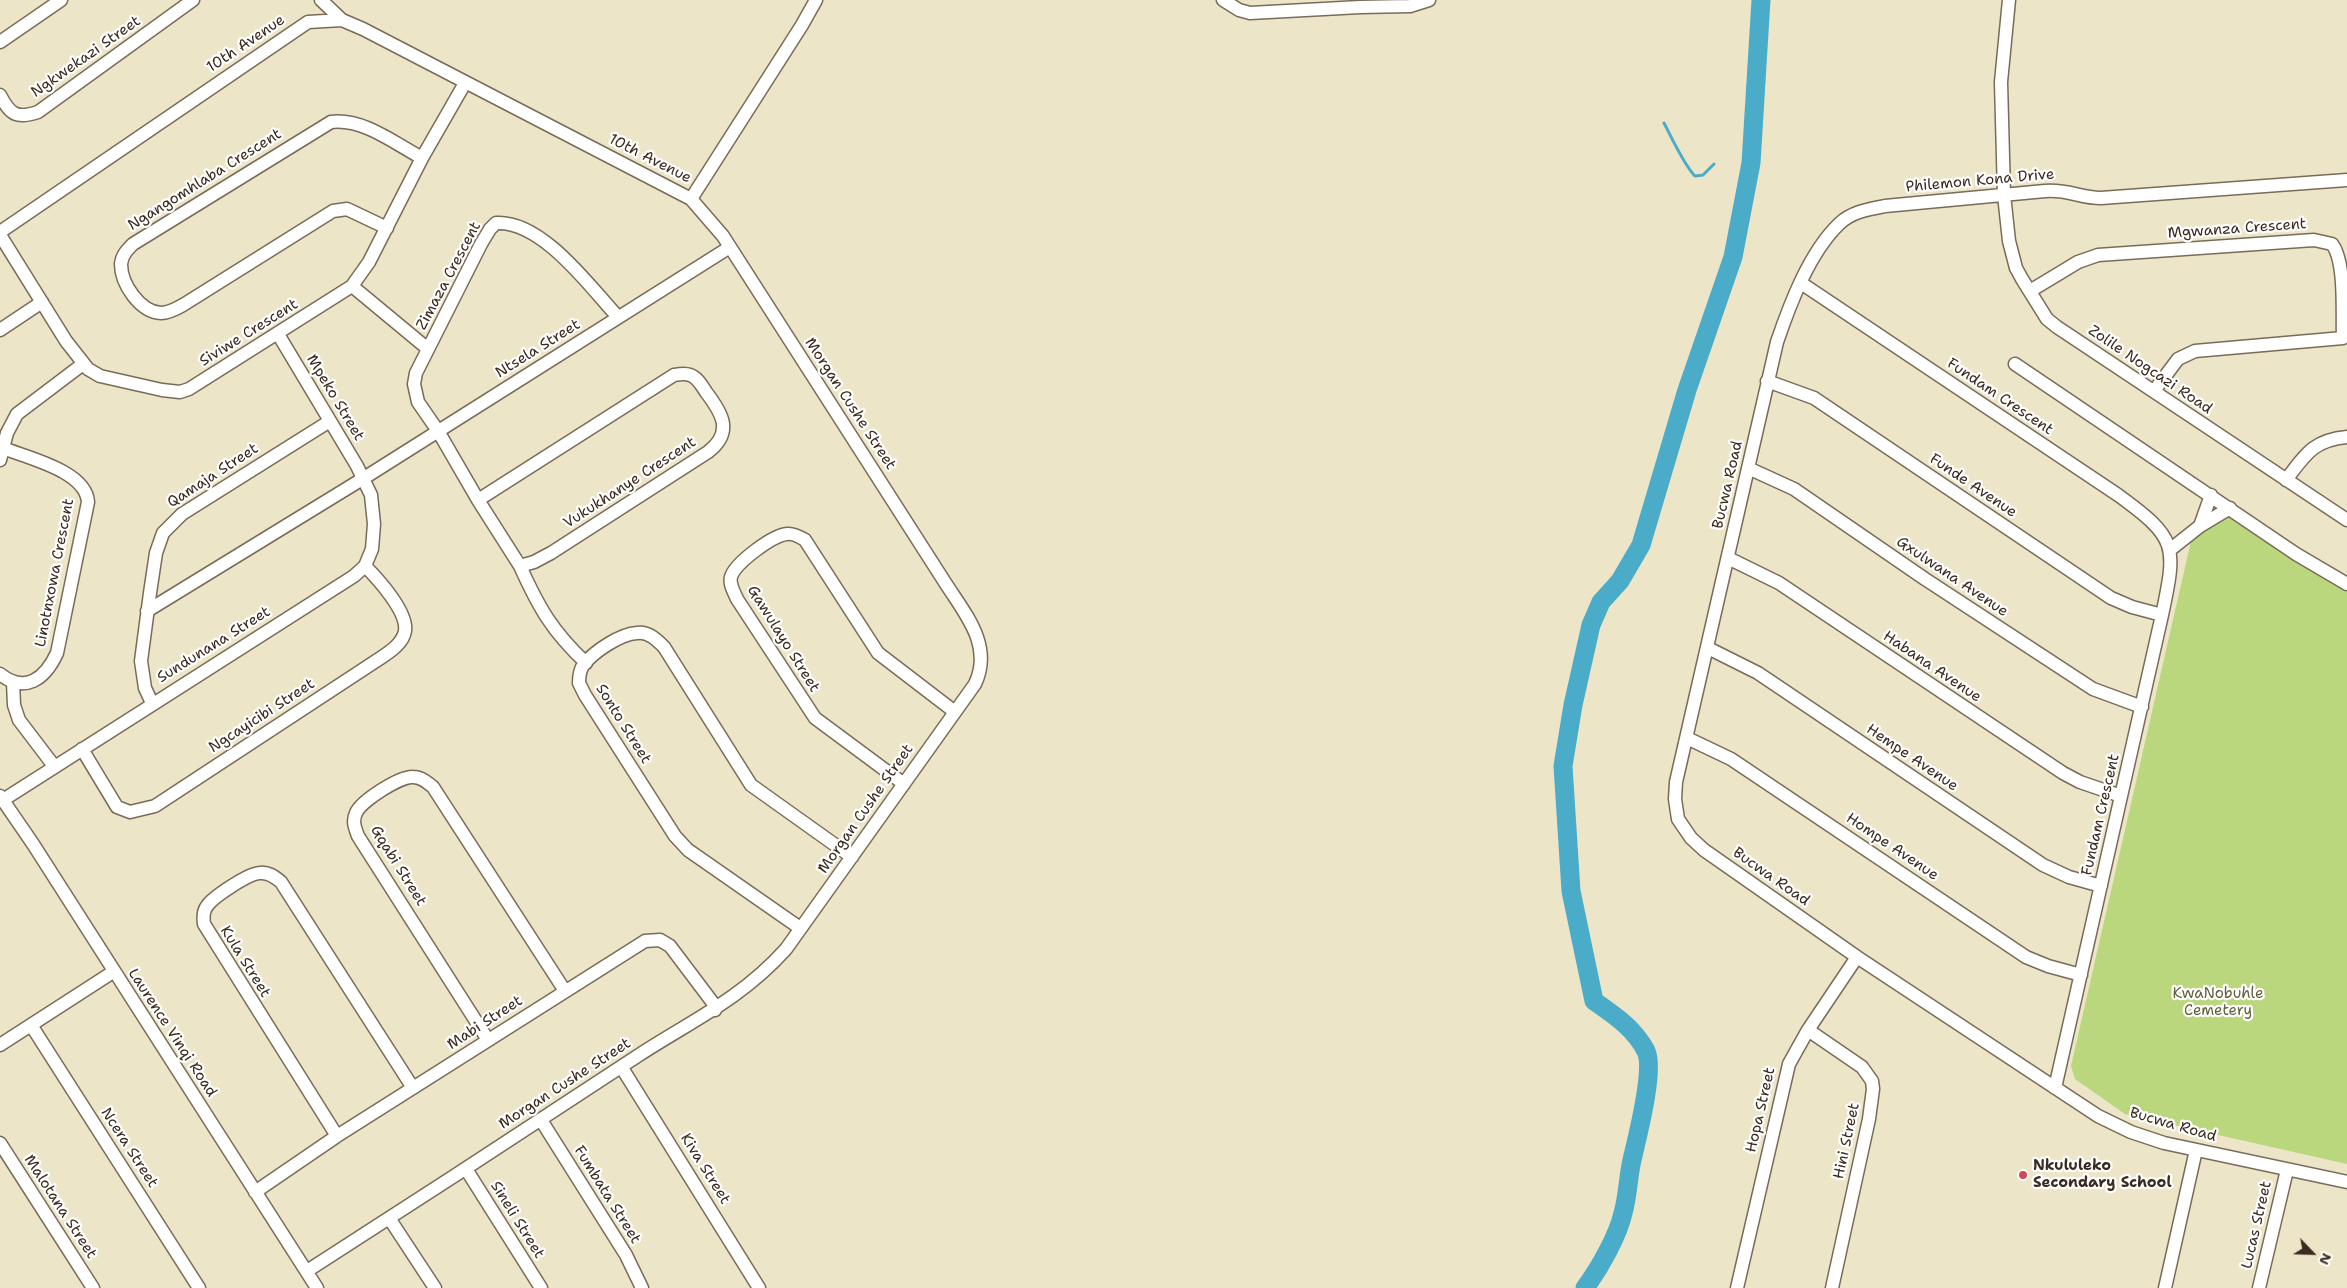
<!DOCTYPE html>
<html>
<head>
<meta charset="utf-8">
<style>
	body { margin:0 }
	#map { position:relative; width:2347px; height:1288px; overflow:hidden; background:#ede5c7; font-family:"Shantell Sans",sans-serif }
	canvas { display:block }
	.north { position:absolute; left:2287px; top:1228px; width:50px; height:50px; -webkit-text-stroke:4px #fff; paint-order:stroke; rotate:114deg; font-size:14px; font-weight:700; line-height:20px; text-align:center; color:#3b2a1e }
	.north::after { content:''; display:block; margin:auto; width:18px; height:22px; background:#3b2a1e; clip-path:polygon(50% 0,100% 100%,50% 72%,0 100%) }
</style>
</head>
<body>
<div id="map">
<canvas width="2347" height="1288"></canvas>
<div class="north">N</div>
</div>
<script>
const ctx = document.querySelector('canvas').getContext('2d');
ctx.lineJoin = 'round';
function fillPath(path, color) { ctx.fillStyle = color; ctx.fill(path, 'evenodd'); }
function trace(path, color, width, dash) { ctx.strokeStyle = color; ctx.lineWidth = width; ctx.lineCap = dash ? 'butt' : 'round'; ctx.setLineDash(dash || []); ctx.stroke(path); }
function drawText(font, color, halo, rows, align = 'center') {
  ctx.font = font + ' "Shantell Sans",sans-serif'; ctx.lineWidth = 4.5; ctx.setLineDash([]); ctx.textBaseline = 'middle'; ctx.strokeStyle = halo; ctx.fillStyle = color; for (const [text, x, y, turn = 0] of rows) {
    ctx.save(); ctx.translate(x, y); ctx.rotate((+turn || 0) * Math.PI / 180); ctx.textAlign = isNaN(turn) ? turn : align; if (halo) ctx.strokeText(text, 0, 0); ctx.fillText(text, 0, 0); ctx.restore();
  }
}
fillPath(new Path2D(`
	M2230,513l117,79v572l-222,-50 -50,-35 -4,-13 120,-525z`), '#bad77d');
trace(new Path2D(`
	M1664,123c8,15 20,42 31,53l8,-1 11,-11`), '#4bacca', 3);
trace(new Path2D(`
	M1585,1288c14,-19 33,-52 38,-75 5,-17 5,-36 9,-53 5,-22 23,-90 14,-109 -12,-23 -32,-36 -52,-50l-23,-110 -8,-125 10,-61 18,-80 10,-23 19,-21 21,-36 46,-155 46,-133 18,-94 10,-163`), '#4bacca', 19);
const minor = new Path2D(`
	M321,0l21,20
	M1223,0l16,10 11,3 110,-6 50,-1 19,-6
	M2009,0l-8,82 3,113 5,46 7,27 6,11 25,40 10,8 290,193
	M0,42l61,-42
	M0,95c10,20 17,24 38,17l155,-112
	M2347,180l-246,18c-21,0 -33,-9 -56,-7l-160,15c-16,3 -34,6 -46,18 -30,29 -49,80 -62,118l-101,440 -1,17 3,20 13,19 13,12 153,107 241,159 33,16 33,11 183,39
	M691,199l111,-174 14,-25
	M387,228l-40,-19 -14,2 -150,94c-7,4 -15,8 -22,8 -21,-1 -40,-29 -40,-49 1,-9 6,-14 12,-20l198,-122c32,-4 63,21 91,36
	M0,232l308,-210 34,-2 21,9 328,170 32,37 223,348c20,31 47,62 29,100l-189,265c-45,50 -93,71 -147,106 -110,72 -221,145 -332,216
	M0,235l66,106 22,28 12,7 62,14 18,2 9,-3 163,-103 17,-24 53,-104 43,-75
	M1801,283l317,212c59,43 59,50 44,120l-107,473
	M352,286l76,63
	M2030,291l48,-29 20,-7 216,-15 18,4c14,18 10,70 11,94l-148,13 -17,8 -24,32
	M0,330l42,-28
	M2015,364l281,190 51,30
	M1767,381l47,17 297,200 21,9 30,8
	M0,460l7,-27 10,-19 66,-50
	M1748,468l46,21 131,90 168,110 49,18
	M2286,480c19,-25 27,-40 61,-43
	M478,500l196,-125c6,-1 11,-2 16,0 7,2 12,11 16,17 16,21 28,40 2,60l-157,101 -17,9 -14,4 -42,-66 -40,-69 -20,-29 -4,-18 2,-11 65,-129 9,-15 6,-6c46,-3 94,64 122,94
	M2200,526l11,-31
	M2171,549l29,-23 30,-18
	M1728,558l51,25 284,190 17,9 41,14
	M520,566c19,42 32,65 66,97
	M147,611l217,-133 366,-231
	M1708,648l50,25 285,192 26,12 32,9
	M0,674c25,20 45,5 57,-21l31,-151c-2,-31 -60,-44 -85,-54
	M13,682l1,23 5,15 35,46
	M152,703l-7,-15 -4,-27 9,-68 6,-40 7,-20 19,-19 148,-93
	M1687,738l44,21 295,198 22,9 33,9
	M82,749l35,58 13,5 25,-6 224,-147c9,-6 24,-15 26,-28 3,-19 -27,-52 -40,-65
	M904,784l-89,-66 -78,-119c-3,-7 -8,-15 -6,-22 4,-14 42,-42 56,-43 6,-1 13,3 18,6l73,113 77,59
	M0,796l33,48 284,444
	M3,800l351,-224 11,-10 7,-17 2,-25 -3,-29 -14,-29 -79,-132
	M800,928l-112,-78 -13,-14 -90,-141 -6,-12c0,-6 1,-14 5,-19 11,-13 36,-30 53,-31 11,-2 20,7 27,14l87,138 101,72
	M31,1025l168,263
	M1808,1030l54,37 10,14 1,8 -4,30 -37,169
	M488,1040l-130,-204c-3,-8 -6,-15 -2,-23 5,-12 44,-37 57,-36 8,0 14,5 20,10l132,204
	M0,1045l113,-73
	M622,1068l137,220
	M541,1120l85,135 16,33
	M337,1136l-133,-212c-1,-7 -1,-13 3,-18 6,-9 42,-33 53,-33 8,-1 14,3 21,9l132,206
	M0,1143l93,145
	M466,1169l75,119
	M255,1192l82,-56 308,-195 15,-1 10,6 43,57 2,7
	M389,1218l46,70
	M1737,1288l52,-224 19,-34 49,-73
	M2165,1288l31,-138
	M2259,1288l28,-118`);
trace(minor, '#796b59', 15);
trace(minor, '#fff', 12);
for (const [x, y, r, color] of [
	[2023,1175,5,"#d1495b"]
]) { const dot = new Path2D(); dot.arc(x, y, r, 0, 2 * Math.PI); ctx.fillStyle = color; ctx.fill(dot); trace(dot, '#fff', 2); }
drawText('15px', '#3b2a1e', '#fff', [
	["10th Avenue",246,44,-34],
	["Ngkwekazi Street",86,57,-35],
	["10th Avenue",650,159,27],
	["Ngangomhlaba Crescent",205,180,-32],
	["Philemon Kona Drive",1980,181,-5],
	["Mgwanza Crescent",2237,229,-4],
	["Zimaza Crescent",449,276,-62],
	["Siviwe Crescent",249,333,-32],
	["Ntsela Street",538,349,-32],
	["Zolile Nogcazi Road",2150,370,34],
	["Fundam Crescent",2000,397,34],
	["Mpeko Street",335,398,59],
	["Morgan Cushe Street",850,404,57],
	["Qamaja Street",213,476,-33],
	["Vukukhanye Crescent",630,483,-33],
	["Bucwa Road",1728,485,-77],
	["Funde Avenue",1973,486,34],
	["Linotnxowa Crescent",55,573,-79],
	["Gxulwana Avenue",1952,577,34],
	["Gawulayo Street",783,639,58],
	["Sundunana Street",214,645,-32],
	["Habana Avenue",1932,667,34],
	["Ngcayicibi Street",262,716,-33],
	["Sonto Street",623,724,58],
	["Hempe Avenue",1912,758,34],
	["Morgan Cushe Street",866,809,-55],
	["Fundam Crescent",2101,815,-77],
	["Hompe Avenue",1892,847,34],
	["Gqabi Street",398,866,58],
	["Bucwa Road",1771,877,35],
	["Kula Street",245,962,58],
	["Mabi Street",485,1023,-33],
	["Laurence Vinqi Road",172,1033,57],
	["Morgan Cushe Street",565,1084,-33],
	["Hopa Street",1761,1110,-77],
	["Bucwa Road",2173,1125,16],
	["Hini Street",1847,1141,-78],
	["Ncera Street",129,1148,57],
	["Kiva Street",705,1169,58],
	["Fumbata Street",607,1195,58],
	["Malotana Street",60,1207,57],
	["Sineli Street",517,1220,58],
	["Lucas Street",2257,1225,-77]
]);
drawText('15px', '#615e3a', '#fff', [
	["KwaNobuhle",2218,994],
	["Cemetery",2218,1011]
]);
drawText('bold 15px', '#3b2a1e', '#fff', [
	["Nkululeko",2033,1166],
	["Secondary School",2033,1183]
], 'left');
</script>
</body>
</html>
